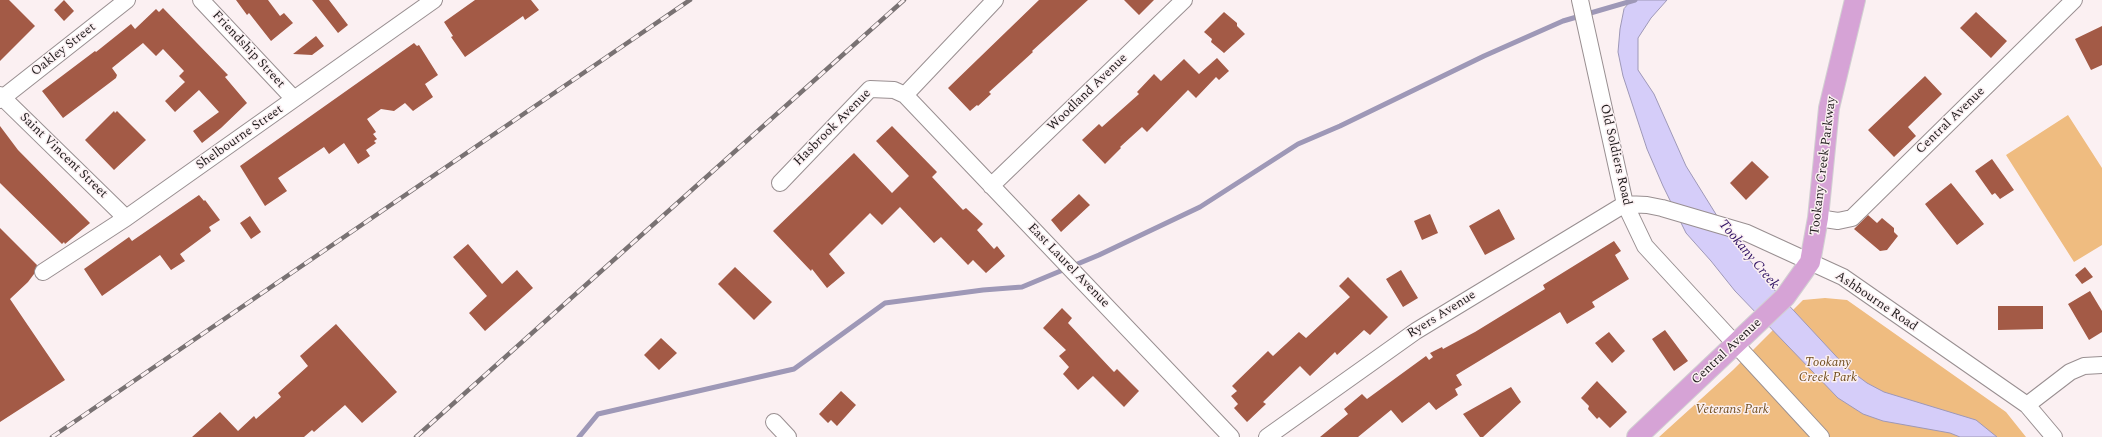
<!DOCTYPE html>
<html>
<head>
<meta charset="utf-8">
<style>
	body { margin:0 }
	canvas { display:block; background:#fbf0f2 }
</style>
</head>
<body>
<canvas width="2102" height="437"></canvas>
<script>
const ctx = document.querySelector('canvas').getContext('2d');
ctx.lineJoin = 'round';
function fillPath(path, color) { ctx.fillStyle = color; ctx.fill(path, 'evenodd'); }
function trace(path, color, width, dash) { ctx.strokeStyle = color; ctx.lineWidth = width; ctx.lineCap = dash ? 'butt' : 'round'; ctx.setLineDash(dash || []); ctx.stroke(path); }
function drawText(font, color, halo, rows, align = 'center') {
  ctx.font = font + ' Spectral,serif'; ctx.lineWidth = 3; ctx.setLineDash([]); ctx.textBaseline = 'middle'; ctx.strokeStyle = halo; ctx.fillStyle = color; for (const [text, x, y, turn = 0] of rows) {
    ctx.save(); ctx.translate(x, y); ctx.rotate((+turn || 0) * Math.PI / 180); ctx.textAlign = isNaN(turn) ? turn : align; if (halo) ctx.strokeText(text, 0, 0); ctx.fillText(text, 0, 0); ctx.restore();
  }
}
fillPath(new Path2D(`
	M2068,115l34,53v77l-28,17 -68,-107z
	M1825,298l22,2 159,112 20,25h-367l74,-67 70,-70z`), '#efbc80');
const water = new Path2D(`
	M1632,0h35l-16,18 -13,20v32l16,24 32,72 41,66 42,52 78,84 20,15 17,9 92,28 21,17h-37l-10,-4 -67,-12 -20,-7 -25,-16 -103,-107 -24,-30 -25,-28 -23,-47 -16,-37 -24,-73 -5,-24 2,-23 4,-20z`);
fillPath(water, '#d5cdf9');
trace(water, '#9e98b7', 1);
trace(new Path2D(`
	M579,437l19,-23 196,-45 91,-66 98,-13 39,-3 77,-32 101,-48 98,-63 42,-18 144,-70 79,-35 72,-21`), '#9e98b7', 5);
fillPath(new Path2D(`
	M0,0h9l26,26 -35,35z
	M64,0l10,11 -10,10 -10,-11z
	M236,0h32l12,16 4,-3 9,10 -22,18 -22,-28 -2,2z
	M312,0h17l19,25 -10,8z
	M475,0h56l8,10 -14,10 -2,-4 -58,41 -14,-20 2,-1 -9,-14z
	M1039,0h49l-56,51 1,1 -44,40 2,2 -13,12 -1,-1 -7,6 -22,-23z
	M1124,0h30l-15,15z
	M163,8l65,67 -3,2 22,26 -26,25 -19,15 -9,-12 26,-19 -20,-22 -24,22 -10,-11 20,-19 -6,-6 5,-5 -21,-22 -7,7 -13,-13 -31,25 5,7 -1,3 -53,40 -21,-27 53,-40 1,1 35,-28 4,5 21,-20 3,3z
	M1224,12l13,11v3l8,8 -21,19 -13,-11 1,-3 -8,-7z
	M1976,12l31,29 -16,17 -31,-30z
	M2102,26v39l-11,5 -16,-31z
	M316,36l8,10 -12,9 -19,-1z
	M414,43l3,3 2,-1 19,30 -13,9 8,13 -20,14 -8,-8 -11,8 -13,-2 -14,10 9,13 -3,2 4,5 -3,2 2,2 -10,7 4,6 -12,8 -14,-21 -15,11 -5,-7 -46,31 9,13 -22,15 -25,-40z
	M1217,58l12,13 -10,9 -3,-3 -20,21 -8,-8 -41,42 -5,-5 -22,20 1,1 -16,16 -23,-24 17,-16 3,3 37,-33 -2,-2 17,-18 7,7 23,-22 15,15z
	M1925,76l17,18 -34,33 8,9 -22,21 -26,-27z
	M114,111l1,2 2,-2 29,29 -32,30 -29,-30z
	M0,126l18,24 72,73 -25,21 -1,-2 -2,2 -62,-61z
	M892,126l45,46 -5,5 31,33 3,-2 17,16 -6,6 17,19 3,-3 8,10 -19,17 -13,-13 -5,5 -27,-28 -7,6 -34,-36 -18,18 -12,-12 -41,41 16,19 -18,15 -15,-19 -1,2 -38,-40 81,-78 38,40 17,-17 -33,-35z
	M1992,159l22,31 -14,9 -5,-6 -3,2 -17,-24z
	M1752,161l17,16 -23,23 -16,-17z
	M1951,183l33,41 -27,21 -32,-41z
	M1079,194l11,11 -29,27 -10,-12z
	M199,195l5,6 1,-1 15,20 -11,7 2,4 -31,23 5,7 -14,9 -11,-15 -58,41 -18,-27 45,-32 3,4z
	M1499,209l16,30 -30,16 -16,-29z
	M1430,214l8,19 -16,7 -8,-19z
	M1868,215l9,8 5,-5 12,10v4l4,4 -11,14 -7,1 -26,-22z
	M250,216l11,16 -10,7 -11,-16z
	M0,228l37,37 -3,9 -6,8 -18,17 55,81 -65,42z
	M1614,241l7,10 -6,4 14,24 -37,23 3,5 -28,17 -7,-12 -104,63 6,10 -7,4 3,6 -22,15 -7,-8 -27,21 -11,-13 -33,27h-38l28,-23 -4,-5 18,-15 5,5 59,-43 3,4 4,-3 -3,-4 12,-6 1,2 32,-17 70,-43 -2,-4z
	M468,244l34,40 15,-14 16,18 -48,43 -16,-18 18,-17 -34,-39z
	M735,267l37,35 -18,18 -36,-36z
	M2085,267l8,10 -11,7 -7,-9z
	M1401,270l17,28 -15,9 -17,-28z
	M1348,277l40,40 -18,18 -6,-5 -27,25 -2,-3 -25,24 -10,-10 -37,36 3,2 -19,18 -13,-14 4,-4 -7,-8 6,-5 -5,-5 36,-35 5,5 26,-24 7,6 44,-41 -11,-11z
	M2090,291l12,20v21l-13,8 -21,-36z
	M1998,306h45v23l-45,1z
	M1062,308l10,10 -4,5 46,49 3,-3 22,22 -15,16 -31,-31 -15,14 -15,-16 6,-7 -10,-11 7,-6 -23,-22z
	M336,324l61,68 -35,31 -17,-18 -31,27 -2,-2 -8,7h-112l28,-25 18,19 16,-15 2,3 25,-22 -3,-4 30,-27 -8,-10z
	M1665,330l23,31 -14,10 -22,-32z
	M1609,332l16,19 -13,12 -17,-20z
	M661,338l16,15 -18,17 -15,-15z
	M1597,381l30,31 -17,16 -11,-11 -2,2 -9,-10 1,-3 -8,-8z
	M1511,387l10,15 -38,35h-3l-17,-23z
	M841,391l15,14 -19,21 -6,-6 -3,3 -9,-9z`), '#a35a46');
const minor = new Path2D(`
	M201,0l93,99
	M1580,0l45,204 20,42 176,191
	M0,95l126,123
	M905,95l90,-95
	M0,100l127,-100
	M780,183l90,-94 24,1 11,5 326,342
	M991,186l193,-186
	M1818,218l20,3 14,-3 222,-218
	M43,272l83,-54 308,-218
	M2027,405l43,-33 14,-6 18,-1
	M774,422l14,15
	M1267,437l149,-106 209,-127 22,1 15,3 85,25 96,44 184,128 27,32`);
const major = new Path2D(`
	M1637,437l148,-140 25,-35 8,-44 11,-110 26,-108`);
trace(minor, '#998f91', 18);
trace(major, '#d2d1d2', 22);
trace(minor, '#fff', 16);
trace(major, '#d6a3d6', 20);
const rail = new Path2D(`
	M52,437l638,-437
	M416,437l488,-437`);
trace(rail, '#797273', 4.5);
trace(rail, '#fbf0f2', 3, [9]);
drawText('13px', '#1f1b1c', '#fbf0f2', [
	["Oakley Street",64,50,-38],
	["Friendship Street",248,50,47],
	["Woodland Avenue",1088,93,-44],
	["Central Avenue",1951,121,-44],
	["Hasbrook Avenue",833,128,-45],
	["Shelbourne Street",240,138,-35],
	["Old Soldiers Road",1615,155,77],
	["Saint Vincent Street",63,156,44],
	["Tookany Creek Parkway",1824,166,-83],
	["East Laurel Avenue",1068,266,46],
	["Ashbourne Road",1876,302,34],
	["Ryers Avenue",1442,315,-32],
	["Central Avenue",1727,352,-43]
]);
drawText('italic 13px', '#724f20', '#fbf0f2', [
	["Tookany",1828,363],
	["Creek Park",1828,378],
	["Veterans Park",1732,410]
]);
drawText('italic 14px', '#2f1163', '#fbf0f2', [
	["Tookany Creek",1748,255,50]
]);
</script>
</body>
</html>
